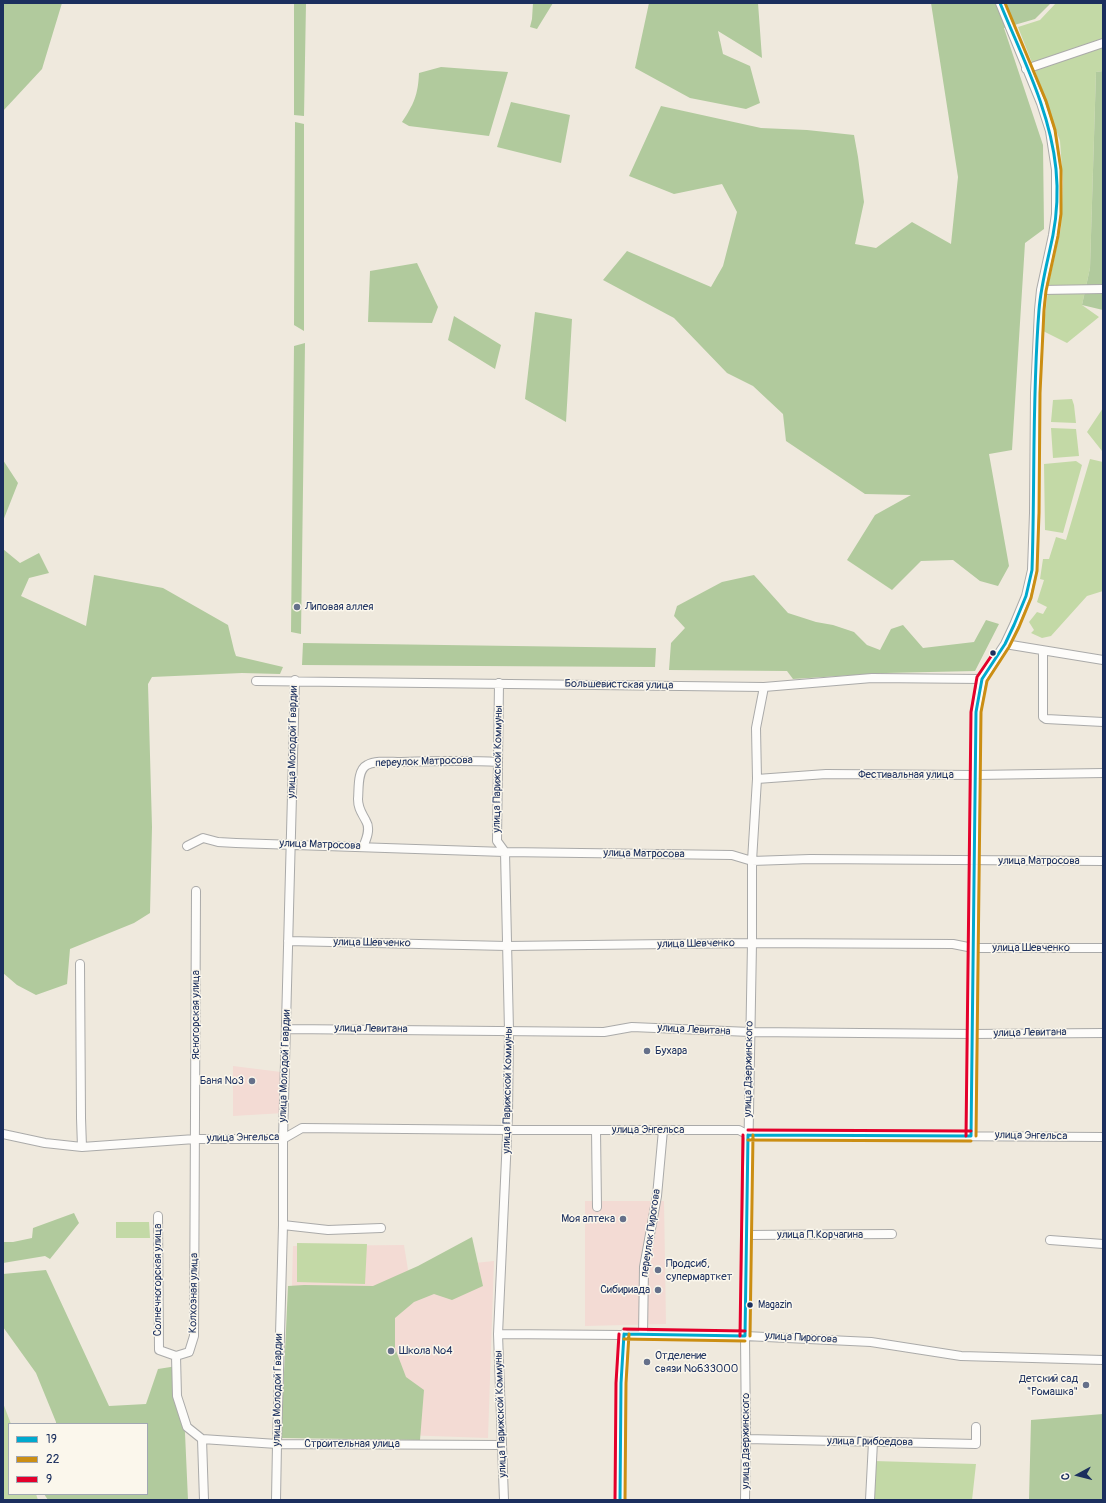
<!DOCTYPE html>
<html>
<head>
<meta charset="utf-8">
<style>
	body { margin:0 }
	#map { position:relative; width:1106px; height:1503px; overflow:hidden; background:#efe9dd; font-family:Pangolin,sans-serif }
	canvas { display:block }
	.frame { position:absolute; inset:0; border:4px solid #1b2f5e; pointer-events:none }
	.legend { position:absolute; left:8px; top:1423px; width:140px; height:72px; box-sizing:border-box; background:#fbf7ec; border:1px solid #a1a7b3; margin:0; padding:5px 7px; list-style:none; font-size:12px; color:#1b2f5e }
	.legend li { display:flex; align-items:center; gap:8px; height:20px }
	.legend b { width:20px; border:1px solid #a1a7b3 }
	.north { position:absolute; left:1058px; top:1455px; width:40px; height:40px; -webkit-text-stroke:3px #fbf7ec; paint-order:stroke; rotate:263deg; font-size:11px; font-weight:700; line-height:16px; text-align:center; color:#1b2f5e }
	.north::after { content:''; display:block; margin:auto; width:14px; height:18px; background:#1b2f5e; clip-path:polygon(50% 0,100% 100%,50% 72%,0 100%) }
</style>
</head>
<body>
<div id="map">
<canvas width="1106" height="1503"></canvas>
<div class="frame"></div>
<ul class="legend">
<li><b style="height:5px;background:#00a9ce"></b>19</li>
<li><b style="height:5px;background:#cb8e13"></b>22</li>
<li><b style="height:5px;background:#e4002b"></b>9</li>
</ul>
<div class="north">С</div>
</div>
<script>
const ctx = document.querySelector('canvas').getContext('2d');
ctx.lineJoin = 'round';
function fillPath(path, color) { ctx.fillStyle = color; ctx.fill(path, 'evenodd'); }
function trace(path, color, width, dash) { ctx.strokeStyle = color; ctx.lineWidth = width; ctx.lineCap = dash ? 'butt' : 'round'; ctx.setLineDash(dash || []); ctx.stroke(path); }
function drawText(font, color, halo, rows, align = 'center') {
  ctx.font = font + ' Pangolin,sans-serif'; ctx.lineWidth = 3; ctx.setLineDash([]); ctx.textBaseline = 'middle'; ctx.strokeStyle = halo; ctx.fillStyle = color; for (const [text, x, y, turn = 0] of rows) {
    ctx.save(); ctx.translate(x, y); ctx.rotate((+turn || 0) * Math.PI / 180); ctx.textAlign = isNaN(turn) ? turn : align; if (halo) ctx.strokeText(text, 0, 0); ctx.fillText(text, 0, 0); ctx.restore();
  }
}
fillPath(new Path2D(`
	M233,1066l48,6 3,41 -51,3z
	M585,1201h79l2,123 -81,2z
	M404,1245l4,25 86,-9 -6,177 -200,-7 5,-185z`), '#f3dbd4');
fillPath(new Path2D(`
	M1056,3h47v68l-7,1 -6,196 -8,37 17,12 -32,26 -24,-12 6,-48 12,-55 2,-46 -3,-41 -26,-73 -16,-41 22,-7z
	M1072,399l2,6 2,18 -25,-1 2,-22z
	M1103,408v41l-1,2 -15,-19z
	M1051,428l25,1 3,27 -26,2z
	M1090,459l13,3v129l-16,5 -36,40 -9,2 -11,-5 3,-3 -5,-8 8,-10 6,2 4,-7 -10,-5 7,-22 -4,-1 3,-20h6l7,-22 10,3z
	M1076,461l6,4 -19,68 -18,-3 -1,-66z
	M116,1222h33l1,16h-34z
	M297,1243l70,1 -2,40 -68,-2z
	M3,1403l8,21h-2v70h27l2,6h-35z
	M874,1461l102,3 -4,36h-100z`), '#c3d9a6');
fillPath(new Path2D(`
	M3,3h59l-20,66 -39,42z
	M294,3h12l-2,113 -10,-1z
	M533,3h20l-16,26 -7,-2 2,-8z
	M649,3h109l4,55 -44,-27 5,23 27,12 10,37 -14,6 -56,-11 -55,-30z
	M931,3h120l-16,16 -31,9 39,117 1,84 -19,14 -13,207 -23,4 20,112 -11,20 -18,-5 -27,-21 -32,1 -29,29 -45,-30 28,-45 36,-20 -46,-1 -79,-53 -3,-27 -30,-28 -26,-13 -53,-55 -71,-38 24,-29 84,36 12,-21 14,-54 -15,-28 -48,10 -45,-18 32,-70 100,22 46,2 47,5 4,22 6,45 -9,42 21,4 36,-26 39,22 7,-67z
	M441,67l67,5 -19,64 -80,-10 -7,-4c12,-18 16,-27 17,-49z
	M1103,71v239l-21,-5 8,-37 6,-196z
	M511,102l59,13 -9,48 -64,-16z
	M295,122l9,2v207l-10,-6z
	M417,263l21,44 -6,16 -64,-1 2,-51z
	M535,312l37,7 -6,103 -41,-23z
	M454,316l47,29 -6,24 -47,-29z
	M305,343l-4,291 -10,-2 3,-286z
	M3,460l15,23 -15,38z
	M3,549l17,14 19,-10 10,20 -20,5 -8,18 65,30 8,-51 69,13 65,37 6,25 2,6 47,11 -3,7 -38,-1 -90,4 -4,7 4,143 -2,86 -16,10 -64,26 -3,35 -31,11 -19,-10 -14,-12z
	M754,575l34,38 28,9 17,3 21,7 13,13 13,5 11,-21 12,-4 20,23 51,-6 12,-22 13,4 -24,47 -89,2 -93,6 -6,-8 -118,-1 2,-27 14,-15 -11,-12 3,-10 45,-24z
	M303,643l353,5 -1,19 -353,-2z
	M74,1213l5,10 -29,36 -5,-3 -42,7v-21h10l19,-4 1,-10z
	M472,1237l11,49 -31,14 -18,-6 -20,8 -19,16v30l11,29 18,13 -4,50 -139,-2 7,-152 16,-1 69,1 45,-20z
	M46,1270l63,136 37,-2 12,-35 19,-3 8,67 3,67h-140l-4,-6h103v-70h-91v-2l-20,-49 -33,-46v-53z
	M1103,1414v86h-74l2,-80z`), '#b1ca9d');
const minor = new Path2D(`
	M1026,69l77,-26
	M1041,290l62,-1
	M1005,644l98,16
	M1043,651v66l3,2 57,3
	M256,681l508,6 108,-9 110,1
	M499,683l-2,158 8,11 4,179 -1,84 -10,219 6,166
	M757,779l69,-5 149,1 128,-2
	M187,846l16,-8 15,4 18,1 269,9 227,3 20,6 58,-2 293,2
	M363,847c3,-7 8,-18 3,-26 -4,-8 -8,-12 -8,-22 1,-10 -1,-29 9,-34 9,-5 23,-3 33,-3 33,-1 65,-2 98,0
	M196,891l-2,445 -5,16 -13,4 1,40 10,31 15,12 2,61
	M288,941l219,5 245,-3 201,1 20,4h130
	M80,964l1,154 1,29
	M286,1029l318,3 28,-5 118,5 222,2 131,-1
	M596,1130l1,77
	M3,1134l42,9 37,4 113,-8h88l19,-11 206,2h231l9,5 355,2
	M971,1136l5,-424 6,-33 23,-35 9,-19 12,-29 6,-26 2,-57 1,-120 4,-83 2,-20 12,-55 3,-21v-44l-6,-39 -9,-28 -41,-100
	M158,1216l1,134 17,6
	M283,1225l45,5 53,-2
	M747,1235l145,-1
	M1050,1240l53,4
	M498,1334l247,2 126,6 90,14 142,4
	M643,1335l1,-68 13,-71 6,-66
	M202,1439l75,5 225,1
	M746,1439l230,5v-17
	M276,1500l1,-56 6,-219v-86l12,-459
	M620,1500l1,-117 3,-49
	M745,1500l1,-61 -1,-103 7,-393v-82l5,-82 -1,-51 8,-41
	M870,1500l3,-58`);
trace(minor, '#aaaaa9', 10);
trace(minor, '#fdfcfa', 8);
trace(new Path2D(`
	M748,1135l223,1
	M971,1136l5,-424 6,-33 23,-35 9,-19 12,-29 6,-26c3,-87 0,-174 7,-260 2,-26 9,-50 14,-75 4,-21 5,-45 3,-66 -6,-59 -34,-112 -56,-166
	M624,1334l121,2
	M745,1336l3,-201
	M620,1500l1,-117 3,-49`), '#00a9ce', 3);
trace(new Path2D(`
	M976,1136l5,-424 6,-31 22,-34 10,-20 12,-29 6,-27 2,-58 1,-120 4,-83 2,-19 12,-55 3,-22v-44l-6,-40 -9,-29 -41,-98
	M748,1140l223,1
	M750,1336l3,-201
	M624,1339l121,2
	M625,1500l1,-117 3,-49`), '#cb8e13', 3);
trace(new Path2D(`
	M748,1130l223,1
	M966,1136l5,-424 6,-35 17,-25
	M624,1329l121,2
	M740,1336l3,-201
	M615,1500l1,-117 3,-49`), '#e4002b', 3);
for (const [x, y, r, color] of [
	[297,607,4,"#65708a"],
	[993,653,3.5,"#1b2f5e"],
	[647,1051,4,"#65708a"],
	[252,1081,4,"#65708a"],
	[623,1219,4,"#65708a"],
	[658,1270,4,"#65708a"],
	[658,1290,4,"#65708a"],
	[750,1305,3.5,"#1b2f5e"],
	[391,1351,4,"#65708a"],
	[647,1362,4,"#65708a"],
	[1086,1385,4,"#65708a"]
]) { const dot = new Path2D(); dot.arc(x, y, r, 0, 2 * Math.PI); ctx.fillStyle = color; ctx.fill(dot); trace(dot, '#fbf7ec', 1.5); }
drawText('10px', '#1b2f5e', '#fbf7ec', [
	["Magazin",758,1305]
], 'left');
drawText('11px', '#1b2f5e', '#fbf7ec', [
	["Липовая аллея",305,607],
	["Бухара",655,1051],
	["Баня №3",244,1081,"right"],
	["Моя аптека",615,1219,"right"],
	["Продсиб,",666,1264],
	["супермарткет",666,1277],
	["Сибириада",650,1290,"right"],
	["Школа №4",399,1351],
	["Отделение",655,1356],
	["связи №633000",655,1369],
	["Детский сад",1078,1379,"right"],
	["\"Ромашка\"",1078,1392,"right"]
], 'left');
drawText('11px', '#1b2f5e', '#fbf7ec', [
	["Большевистская улица",619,685,1],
	["улица Молодой Гвардии",293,742,-89],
	["переулок Матросова",424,762,-2],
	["улица Парижской Коммуны",498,769,-89],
	["Фестивальная улица",906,775],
	["улица Матросова",320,845,2],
	["улица Матросова",644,854,1],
	["улица Матросова",1039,861],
	["улица Шевченко",372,943,1],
	["улица Шевченко",696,944,-1],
	["улица Шевченко",1031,948],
	["Ясногорская улица",196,1015,-90],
	["улица Левитана",371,1029,1],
	["улица Левитана",694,1030,3],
	["улица Левитана",1030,1033,-1],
	["улица Молодой Гвардии",285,1066,-88],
	["улица Дзержинского",749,1069,-89],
	["улица Парижской Коммуны",508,1090,-89],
	["улица Энгельса",648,1130],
	["улица Энгельса",1031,1136,1],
	["улица Энгельса",243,1138,-1],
	["переулок Пирогова",651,1233,-82],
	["улица П.Корчагина",820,1235],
	["Солнечногорская улица",158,1280,-90],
	["Колхозная улица",194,1293,-89],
	["улица Пирогова",801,1338,3],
	["улица Молодой Гвардии",278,1390,-89],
	["улица Парижской Коммуны",501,1414,-92],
	["улица Дзержинского",746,1441,-90],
	["улица Грибоедова",870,1442,1],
	["Строительная улица",352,1444]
]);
</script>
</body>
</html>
